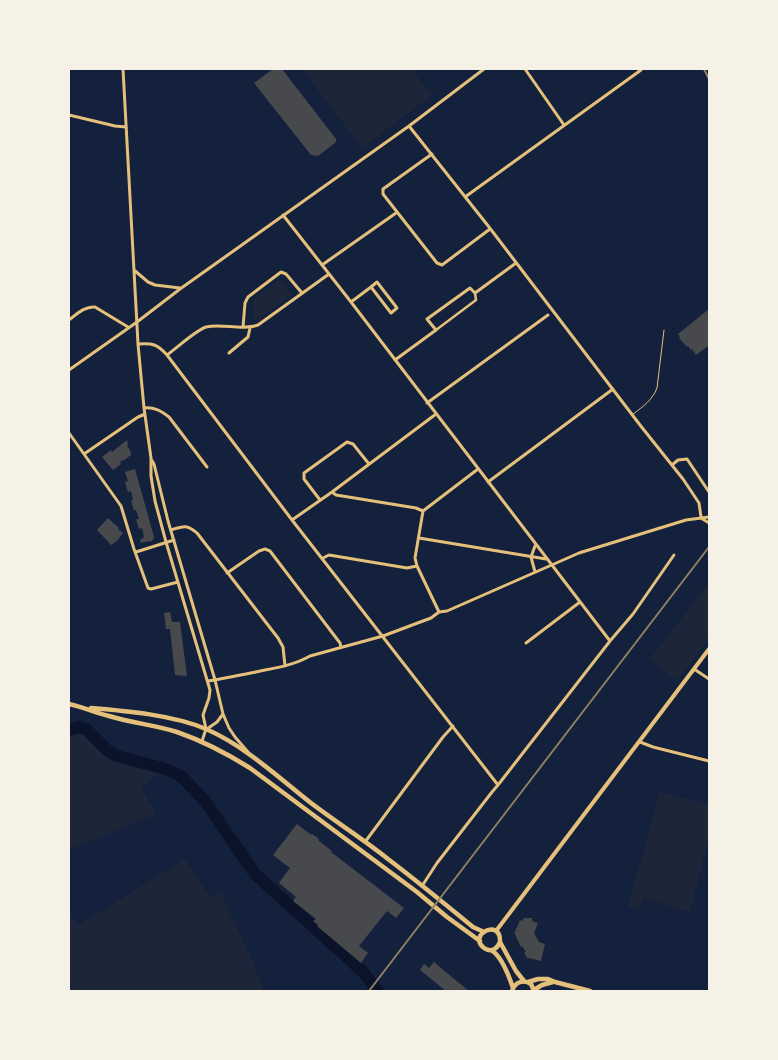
<!DOCTYPE html>
<html>
<head>
<meta charset="utf-8">
<style>
	body { margin:0 }
	#map { position:relative; width:778px; height:1060px; overflow:hidden; background:#14213d; font-family:"Roboto Condensed",sans-serif }
	canvas { display:block }
	.frame { position:absolute; inset:0; border:70px solid #f6f1e7; pointer-events:none }
</style>
</head>
<body>
<div id="map">
<canvas width="778" height="1060"></canvas>
<div class="frame"></div>
</div>
<script>
const ctx = document.querySelector('canvas').getContext('2d');
ctx.lineJoin = 'round';
function fillPath(path, color) { ctx.fillStyle = color; ctx.fill(path, 'evenodd'); }
function trace(path, color, width, dash) { ctx.strokeStyle = color; ctx.lineWidth = width; ctx.lineCap = dash ? 'butt' : 'round'; ctx.setLineDash(dash || []); ctx.stroke(path); }
fillPath(new Path2D(`
	M302,69h109l21,26 -70,53z
	M280,279l12,16 -38,27 -1,-23z
	M709,583v55l-32,43 -27,-22z
	M85,732l30,27 50,11 -24,17 15,27 -87,36v-114l1,-1z
	M660,792l49,13v32l-19,75 -47,-14 -3,12 -12,-4z
	M185,859l25,38 10,-5 31,65 13,34h-195v-76l10,10z`), '#1d2539');
trace(new Path2D(`
	M69,730l10,-3 7,2 22,22 9,5 52,14 13,7 23,24 50,73 107,97 16,20`), '#0b132b', 12);
fillPath(new Path2D(`
	M273,69h9l54,70v3l-18,14 -7,-1 -57,-72z
	M709,309v38l-1,-1 -12,9 -4,-6 -1,1 -3,-4 -1,1 -8,-9 1,-1 -2,-3z
	M127,440l1,5 -1,1 3,4 1,5 -8,6 -1,-1 -2,2 1,2 -8,6 -11,-13 9,-7 1,2z
	M135,469l19,68 -2,4 -2,1 -1,-1 -8,2 -1,-3 4,-3 -2,-9 -3,1 -3,-10h3l-3,-9h-2l-3,-9 2,-1 -2,-9 -3,1 -3,-10 3,-1 -3,-9z
	M108,518l11,10 -1,1 5,4 -6,8 -6,4 -14,-15z
	M170,612l2,10h8l7,54 -12,-1 -5,-46h-4l-2,-16z
	M297,824l13,10h2l6,4 1,3 13,10 -1,1 73,56 -8,10 -9,-7 -28,35 9,7 -7,10 -44,-37 1,-1 -5,-4 3,-2 -23,-18 3,-4 -17,-14 11,-15 -17,-13z
	M524,918h8v3l6,2 -4,10 5,9 6,2 -4,17 -12,-3 -1,1 -4,-6 2,-1 -4,-6 -1,1 -7,-15h1l5,-12 2,1z
	M434,962l19,16 16,13h-23l-26,-21 4,-6 5,4z`), '#48494c');
trace(new Path2D(`
	M633,414c10,-7 20,-15 24,-26l7,-58`), '#e5c07b', 1);
trace(new Path2D(`
	M436,330l40,-30 -1,-7`), '#e5c07b', 2.5);
trace(new Path2D(`
	M123,69l15,275 6,64 7,50v18l4,25 11,41 44,148 -1,8 -6,17 3,14
	M525,69l39,56
	M69,115l46,11 11,1
	M409,126l80,101 151,198 43,54 16,24 2,14
	M432,154l-49,35v5l54,69 5,2 48,-36
	M465,197l176,-127
	M283,215l68,87 259,339
	M322,265l74,-52
	M134,270l14,12 7,3 25,3
	M351,302l20,-15 20,26 6,-5 -20,-26 -6,5
	M69,320c8,-6 16,-14 26,-13l33,20
	M243,327l2,-24 3,-6 33,-25 5,2 16,19
	M138,344c15,-1 19,0 29,11l125,165 206,265
	M229,353l19,-16 2,-9
	M167,355c10,-7 29,-25 39,-28 16,-4 36,4 52,-2l71,-51
	M395,360l41,-30 -9,-11 43,-31 5,5 41,-30
	M69,370l68,-48 43,-33 229,-163 75,-57
	M427,403l121,-88
	M144,408c11,-1 17,3 25,9l38,50
	M69,433l52,73 13,43 14,39 3,1 27,-7
	M84,454l54,-37 7,-3
	M151,459l3,5 14,57 47,159 8,34 6,14 6,9 13,15
	M672,465l6,-5 9,-1 22,33
	M488,482l125,-93
	M332,492l4,3 80,13 7,3
	M320,500l-16,-21v-6l43,-31 6,2 16,20
	M701,518l8,5
	M292,520l40,-28 104,-78
	M171,530c12,-4 16,-6 26,3l81,105 5,9 2,19
	M419,538l127,21
	M136,552l38,-12
	M323,558l6,-3 78,13 10,-2
	M535,572l-4,-15 4,-11
	M227,573l32,-22 6,-2 5,2 70,92 1,4
	M439,612l-22,-46 -2,-8 8,-47 55,-42
	M526,643l54,-41
	M694,669l15,10
	M208,681c19,-3 38,-7 57,-11 16,-3 31,-6 45,-14l73,-20 48,-18 8,-6 8,-1 132,-58 107,-33 23,-3
	M207,729l10,-7 6,-8
	M202,741l4,-12
	M640,742l13,5 56,14
	M365,842l78,-105 10,-11
	M422,886l15,-23 55,-71 6,-7 112,-144 23,-27 41,-59`), '#e5c07b', 3);
trace(new Path2D(`
	M496,931l213,-282`), '#e5c07b', 4);
trace(new Path2D(`
	M69,704c14,3 27,9 40,12 23,7 46,9 68,16 26,9 49,21 73,36l167,124 30,25 33,24
	M91,708c36,3 82,7 115,21 39,17 72,48 105,74 25,19 52,36 77,56 29,22 57,45 85,68l11,5
	M500,942c-3,7 -9,11 -16,6 -17,-13 17,-31 16,-6l16,29 8,10
	M491,950c11,6 18,26 22,38
	M528,982l10,-3h10l7,3 35,9
	M534,990l8,-5 11,-3
	M512,991c3,-9 11,-12 19,-7l3,7`), '#e5c07b', 4.5);
trace(new Path2D(`
	M704,69l5,10
	M369,991l340,-444`), '#918062', 2);
</script>
</body>
</html>
